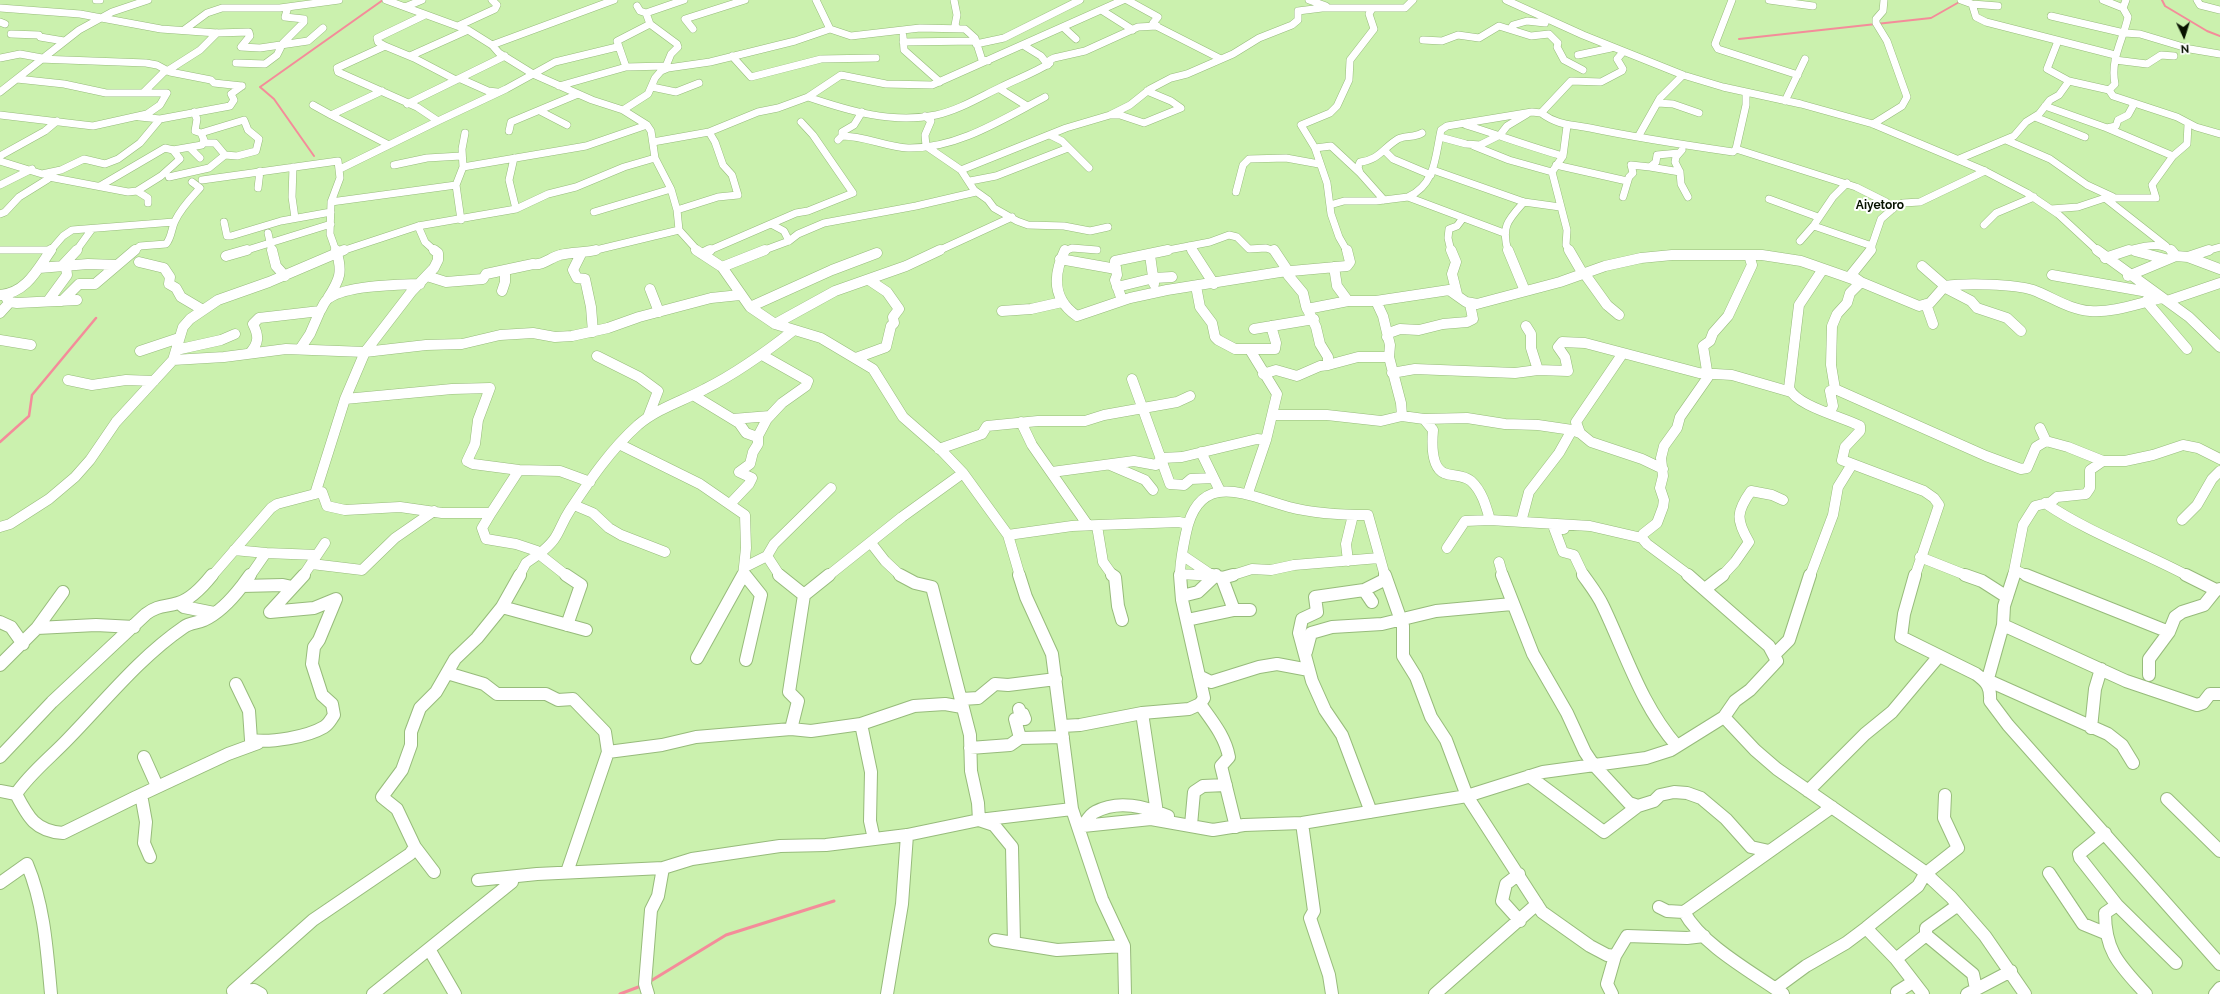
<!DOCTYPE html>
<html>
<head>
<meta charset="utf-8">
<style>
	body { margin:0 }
	#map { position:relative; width:2220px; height:994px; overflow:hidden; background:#cbf1ae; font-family:Raleway,sans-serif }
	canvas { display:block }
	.north { position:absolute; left:2164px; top:16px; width:40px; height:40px; -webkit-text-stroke:3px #fff; paint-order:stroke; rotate:176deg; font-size:11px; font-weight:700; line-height:16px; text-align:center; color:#071200 }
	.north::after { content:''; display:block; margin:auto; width:14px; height:18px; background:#071200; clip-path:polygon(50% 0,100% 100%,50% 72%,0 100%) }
</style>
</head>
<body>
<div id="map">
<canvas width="2220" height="994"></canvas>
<div class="north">N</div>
</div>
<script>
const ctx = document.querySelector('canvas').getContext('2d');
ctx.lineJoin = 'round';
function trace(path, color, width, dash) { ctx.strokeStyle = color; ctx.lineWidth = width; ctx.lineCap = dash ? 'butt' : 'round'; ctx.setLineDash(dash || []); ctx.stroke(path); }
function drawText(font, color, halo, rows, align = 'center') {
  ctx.font = font + ' Raleway,sans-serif'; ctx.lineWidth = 4; ctx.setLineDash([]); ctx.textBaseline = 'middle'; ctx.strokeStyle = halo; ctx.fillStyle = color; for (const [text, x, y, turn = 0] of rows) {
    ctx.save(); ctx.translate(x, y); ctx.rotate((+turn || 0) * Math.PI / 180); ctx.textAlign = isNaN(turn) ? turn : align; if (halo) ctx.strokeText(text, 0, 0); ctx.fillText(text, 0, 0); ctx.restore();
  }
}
trace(new Path2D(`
	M2162,0l3,6 42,25 13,5
	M1739,39l192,-21 30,-17
	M314,156l-40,-57 -14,-12 123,-87`), '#f48c9a', 2);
trace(new Path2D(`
	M0,442l29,-26 3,-21 64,-77`), '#f48c9a', 2.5);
trace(new Path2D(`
	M649,982l77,-47 108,-34
	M620,994l21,-8`), '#f48c9a', 3);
const minorFar2 = new Path2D(`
	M96,0h4
	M386,0l19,7 17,-7
	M816,0l14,29
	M954,0l3,15 -2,10 2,3
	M1127,0l31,17 -5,6 5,4 63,32
	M1309,0l17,6
	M1506,0l77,35 100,40 40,12 78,17 72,20 112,47 42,22 31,21 40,37
	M1732,0l-17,44 3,5 80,26
	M1769,0l44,6
	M1961,0l11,4 26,2
	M2103,0l20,8
	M2197,0l3,5 20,5
	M1972,4l4,13 10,5 129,33
	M637,6l3,5 6,2 4,11 27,20 1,3 -7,7 -5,12 2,2
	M405,7l63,23 24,15 7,8 34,21 59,26 31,10 24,15 4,6 4,27 16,31 -77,23
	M0,8l80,6 81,15 56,4 32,-1 1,4 -9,11 19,1 48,-7 15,-13
	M1103,11l30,19
	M646,13l38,-13
	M2051,16l73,17 16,1 50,15 30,5
	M0,22l5,2
	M458,26l37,-17 2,-4 -5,-5
	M1063,27l13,12
	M1511,28l2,-3 14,-4 18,2
	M693,29l-8,-10 60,-19
	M184,30l23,-17 15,-5h58l59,-8
	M11,34l28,1 1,2 24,4
	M903,36l1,14 36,32
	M1423,40l19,1 16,-6 21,3 20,-12 32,10 18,-2 9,9 -1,4 7,13 19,10
	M2058,41l-11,28 22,12
	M903,42l73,-1
	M976,44l28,-6 76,-38
	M492,45l122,-45
	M1023,45l18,11 7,9
	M385,46l-7,-4 -1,-4 48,-23
	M1623,52l-6,7 6,10 -1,2 -21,11 -30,-1 -30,32c18,13 29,11 49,15 47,10 95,17 143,24l3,-3 10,-44v-12
	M1578,55l33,-7
	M410,56l58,-26
	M732,56l19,21 70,-18 55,-1
	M0,58l20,-4 22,4
	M39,59l107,4 11,2 13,7 41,8 3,3 28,3
	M2115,60l32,4 14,-9 13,1
	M236,63l29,1 12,-9 6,-12 21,-21v-3l-19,-2 3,-10
	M626,67l-9,-26 33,-17
	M167,71l33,-21 17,-17
	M461,79l27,12 9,1
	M456,80l-42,-22 -29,-12 -48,22 1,4 79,35 21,14 68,-32 49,-27 62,-15
	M559,86l67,-19 40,-1
	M652,87l24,5 23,-9
	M1000,89l27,17
	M2109,90l6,-6c-5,-25 8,-44 13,-67l-5,-9 3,-8
	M382,91l-51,24 58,30
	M0,92l79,-62 33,-18 36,-12
	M144,92l22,-22
	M808,97c41,14 85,27 128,18 23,-5 44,-18 65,-28 16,-8 33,-14 49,-24v-3l4,-2 31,-7 53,-24 19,-1
	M1785,101l20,-42
	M1658,103l15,1 26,9
	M407,104l98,-48
	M313,105l18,10
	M2045,106l62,22 66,28
	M623,110l25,-16 7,-16 6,-7 7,-3 42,-6 85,-21 35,-12 21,7 69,-8 45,1 10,9 7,22 6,1
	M540,111l27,14
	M0,115l93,11 54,-12 13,-9 7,-12h-61l-42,-9 -47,-5
	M1111,115h9l24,8 37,-15 -10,-7 -24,-10
	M925,116l6,5 -6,14 1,11
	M2035,117l50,20
	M160,119l70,-13 4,-6 -3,-6 11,-8
	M1873,124l29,-18 5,-9 -20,-56 -11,-18v-4l7,-8 1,-11
	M1466,125c33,10 64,22 97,31
	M1567,126l-4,30 -11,16 15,58 -1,15 4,6
	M2107,128l9,-2 2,-6 10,-5 6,-11
	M509,131l2,-9 67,-28
	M201,133l43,-13 4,10 11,9 -3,12 -19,5 -12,-1 -10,-12h-11
	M1050,135l12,6 27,27
	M842,136v-4l12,-7 8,-13
	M1440,137l26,7 14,1 20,-10 7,-9 20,-12
	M1638,137l22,-39 23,-23
	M838,140l4,-4c23,0 44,11 66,12 49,1 95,-29 137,-51
	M2006,140l44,19 37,26 26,12
	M653,142l56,-10 49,-20 20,-4 30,-11 33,-22 45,9 46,1 191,-85
	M926,146l35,24 13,20 14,10 6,8 23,13 11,4 36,1 26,5 18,-4
	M1474,146l35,14 43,12
	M190,148l10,10
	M1315,148l16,-2 29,27
	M1736,149l120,38 30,15 7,7
	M1682,150l-6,7 -1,5 5,10 1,12 7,13
	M1385,151l8,8 38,16
	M0,156l45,-25 12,-10
	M514,158l-5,22 7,29
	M1959,159l55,-23 12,-14 13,-8 11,-14 9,-5 10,-14 40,9 4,6 64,21 19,10 24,7
	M0,161l42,13 19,-4 23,-11 21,5 13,-5 22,-16 20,-24 -20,-2
	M394,165l33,-7 34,-2
	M1556,165l71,16
	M293,167l-1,30 3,21
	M463,167l123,-21 61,-21
	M1650,167l30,5
	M340,169l98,-48
	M961,170l105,-42 44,-13 20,-10 20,-16 21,-11 16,-4 46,-20 26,-16 33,-13 6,-5v-9l24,-3h83l8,-8
	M1433,170l91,32 36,5
	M49,177l79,15 9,-1 11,7v5
	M169,177l40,-9 16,-13
	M202,180l136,-19 2,17 -9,24 -1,32 6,17
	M970,181l26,-5 72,-28
	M0,185l32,-16
	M100,186l65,-38 8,2 29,-5 2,-5 -3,-7 -6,-2 2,-12 -3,-7
	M258,188l2,-17
	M671,189l6,21 41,-13 20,-2 -6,-20 -9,-10 -8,-23 -6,-10
	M137,191l24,-15 19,-17 -7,-9
	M1236,192l7,-27 6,-6 37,-1 33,6
	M1408,197c28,-13 27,-40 33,-67l6,-4 85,-14 9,1
	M1623,197l6,-20 4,-4 -2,-8 19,2 6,-5 1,-7 22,-2
	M2105,198l61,48
	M1769,199l49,18
	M1384,200l-24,-27 -2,-6 2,-5c19,-2 23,-14 38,-23 7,-4 16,-1 24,-6
	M331,202l125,-17
	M1330,205l14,-4h32l32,-4 96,36
	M2051,209l27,-2 27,-9h51l-4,-13 21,-29 14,-12 1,-20
	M0,214l5,-2 14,-15 29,-18v-5
	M461,220l-5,-35 7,-18 -1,-18 3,-16
	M224,222l3,14h4l50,-15 50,-9
	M771,224l13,7 5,10
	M1984,225l12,-12 38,-16
	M418,226l7,16 10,9
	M1814,226l58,20
	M679,230l19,21
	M268,233l4,18
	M1800,241l14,-16 19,-28 14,-14
	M1189,246l4,5
	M0,250h52
	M50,251l13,-15 9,-6 102,-8
	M76,251l16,-22
	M134,251l6,-5 26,-2c6,-7 5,-15 9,-23 6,-13 16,-23 25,-33l-8,-6
	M244,251l87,-27
	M342,251l76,-25 98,-17 32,-15 28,-7 48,-20 31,-9
	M592,251l87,-21 -2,-20
	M708,251l88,-38 12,-2 45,-18 -40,-58 -12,-13
	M762,251l27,-10 9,-7 26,-11 92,-17 60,-14
	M938,251l74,-34
	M1065,251l7,-3 25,2
	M1163,251l47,-9 19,-7 8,2 12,12 17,-1 9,3
	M1347,251l-8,-14 -8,-23 -4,-31 -12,-35 -14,-23 29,-12 7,-7 12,-26 1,-20 24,-31 -5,-15 3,-5
	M1451,251l-3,-13 1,-9 8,-3 6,-8
	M1508,251c-7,-25 0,-31 16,-49
	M1870,251l11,-32 15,-13 7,-3 17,-1 65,-31
	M2125,251c14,-4 34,-10 47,0
	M2135,251h1
	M2206,251l14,-4`);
const minorFar1 = new Path2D(`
	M272,250l4,16 9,10
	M696,250l26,17 28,40 25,17 46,14 52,31 30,48 39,34 21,22 45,62 12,41
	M1065,250c-12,25 -13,49 12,66l53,-18 37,-8 113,-18 67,-6 3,-4 -3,-12
	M1192,250l22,34
	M1451,250l5,12 -4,12 5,20
	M1508,250l17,41
	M1569,250l14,24
	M2097,250l92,67 31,30
	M2171,250l5,6 12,1 32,12
	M2135,251l30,8
	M581,254l-8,16 4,8 8,1 6,28 2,25
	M702,254l8,-4
	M1150,255l4,29
	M226,256l21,-6
	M2188,257l21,-7
	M2105,258l24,-8
	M1060,259l56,10
	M139,262l25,6 6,9 -1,7 7,4 5,9 22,13
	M62,266l15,-16
	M1922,266l23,20
	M722,267l43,-17
	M1334,267l3,19 11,15
	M39,268l49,-4 29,1
	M1823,269l-24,36 -10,83c7,18 54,29 71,38v5l-15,16 -3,13 82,31 10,7 5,7 -24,71
	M1584,273l23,32 12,10
	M2052,275l96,17
	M427,276l19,6 37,-3 3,-5 47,-10c10,2 18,-7 27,-9 12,-3 24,-2 36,-5
	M2128,276l48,-20
	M1196,286l4,21 12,16 3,14 3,3 17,9h40l1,-6 -5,-17
	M1117,287l37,-9 18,-1
	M1944,287l27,14 6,7 30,10 14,13
	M650,289l9,23
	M502,291l3,-9v-12
	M0,295c26,-2 37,-25 51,-45
	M8,297l-1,2 3,3 7,1 60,-3
	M328,298c12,-19 15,-26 8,-48
	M1122,300l-7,-20 2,-5 -2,-14 53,-11
	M48,301l19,-26 -1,-9
	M62,301l17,-17h16l40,-34
	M1376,301l7,15 7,29 -1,12 12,46 1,13
	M2146,301l41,48
	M2167,301l53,-18
	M1926,304l7,20
	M750,307l82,-37 45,-17
	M1307,309l41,-8h28l73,-11 17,12 11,2 83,-22 45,-16 36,-8 31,-3h90l39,6 60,21 58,24 11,-3 15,-17c21,-3 69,-2 88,4 19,7 37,20 57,21 23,2 49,-8 72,-13
	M1002,311l29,-2 31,-7
	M0,313l10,-11
	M775,324l60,-33 71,-25 34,-16
	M1526,326l5,8v14l7,22
	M1254,329l60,-10
	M1387,337l2,-4 11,-4 19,1 24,-6 24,-2 6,-3 -3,-15
	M0,340l31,5
	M300,349l10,-15 10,-23
	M176,350l45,-10 14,-6
	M140,351l39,-13
	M250,353c9,-10 9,-17 3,-29l6,-6 61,-7c3,-4 4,-10 9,-13 20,-13 67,-13 91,-14
	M597,356l42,21 19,14 -10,26
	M856,358l30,-11 5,-21 3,-3 -1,-6 6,-8 -12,-17 -18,-12
	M173,360l51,-3 62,-8 79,3 61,-7 36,-1 38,-9 33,-2 22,4 17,-1 36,-8 31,-11 72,-19 29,-3
	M1328,365l30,-8h31
	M1392,373l23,-4 100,4 23,-3 30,1 -3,-14 -7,-10 4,-5 23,1 114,30 33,2 59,17
	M1263,374l13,-4 21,6 23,-10 8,-1v-8l-8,-13 -4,-17 -10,-21 -3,-13 -15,-18v-4l-14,-21
	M1132,379l38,105 14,1 7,-6 22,-1
	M68,380l24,5 34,-5 28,1
	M1835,389l151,67 35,13 6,-1 9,-21 10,-6 22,6 35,14 -13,9v18l-4,6 -29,3 -6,5 -16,4 -12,19 -10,51
	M1835,389l-4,-24 1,-39 5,-12 10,-11 3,-10 11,-11 -10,-7 20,-25
	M693,395l46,28 7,10 11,4
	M345,399l107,-10 38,-1 -12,32 -3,24 -8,17 6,3 46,6 41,1 30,11
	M1830,412l3,-6 -3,-15 5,-2
	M1272,415h55l54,6 21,-5 22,3 43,-1 38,6 33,1 34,5 8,3 11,9 51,17 21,10
	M733,419l37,-3
	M1424,419l9,11c-1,12 -2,37 11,43 10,4 18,1 27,8 11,10 15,25 19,39
	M1021,422l11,23 55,79
	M2040,428l6,13
	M1580,433l-4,-11 47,-69
	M619,444l81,40 45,31 1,33 -3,28
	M939,449l43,-15 5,-8 51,-5h47l19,-6 73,-13 13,-6
	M1201,452l19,39
	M2103,461h22l28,-6 30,-10 15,3 22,11
	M1110,465l35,15 8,10
	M1052,472l82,-11 22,4 6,-7 20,-1 75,-18 9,1
	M1248,493l18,-53 11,-46 -27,-44
	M315,494l7,-2 5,14 18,4 55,-3 42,6h49l-9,15 4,11 30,5 21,7 2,3c22,-17 18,-24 31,-44 20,-30 41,-61 68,-85 20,-17 45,-24 67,-36 32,-16 61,-37 89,-59
	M731,503l18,-19 3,-6 -13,-6 11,-8 3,-12 5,-8v-8l9,-17 15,-16 24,-17 2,-5 -46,-26
	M2045,503c44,30 96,48 143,73
	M574,505l19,8 16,15 12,7 44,17
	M491,513l28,-43
	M2182,520l15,-15 15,-26 8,-8
	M1521,522l8,-30 30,-39 13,-23
	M1097,526l6,36 10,14
	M0,527l10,-3 39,-25 26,-22 15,-17 26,-38 57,-62 10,-33 7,-8 28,-19 51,-18 75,-32
	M1564,529l-10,-1 9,24 11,3 10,21
	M1008,535l64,-9 107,-4 9,2
	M1642,538l1,-4 14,-11 6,-16 1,-7 -4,-12 3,-12 -2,-18 3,-12 13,-18 3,-11 28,-40 -5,-31 7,-5 3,-8 15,-17 24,-51 -3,-10
	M871,543l14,18 16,15
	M1447,548l18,-27 25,-1 100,6 52,12 5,6 43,32
	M234,550l32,3
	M1182,555l28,19
	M767,556l7,-12 57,-56
	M1920,557l48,19
	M1348,561l-2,-17 7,-29
	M1499,562l4,14
	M312,564l50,6 33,-32 39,-27
	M745,567l22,-11 13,20
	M2015,570l13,6
	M744,573l2,3
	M1180,574l35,2
	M212,576l59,-68 6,-4 38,-10 30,-95 20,-47 47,-61 22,-23 4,-8v-7l-4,-3
	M250,576l16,-23 51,2
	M303,576l22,-33
	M519,576l7,-13 13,-9 28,22
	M828,576l74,-59 61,-44
	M1180,576c0,-15 3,-29 6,-43 13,-64 60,-38 103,-26 23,6 55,8 79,8l17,61
	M1230,576l22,-7 19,1 23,-5 85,-7
	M1722,576l13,-14 14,-20c-13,-22 -13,-30 2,-51l21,4 11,5
	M1810,576l23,-61 5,-28 13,-21`);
const minor = new Path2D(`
	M566,575l15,10 -14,40
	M745,575l16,20 -15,65
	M779,575l25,20 -15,97 9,9 -7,28
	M900,575l15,8 17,4 38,148 1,36 7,32 1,17 15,5 18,22 2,96
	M1019,575l7,22 26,57 20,155 30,90 22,47 1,48
	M1112,575l3,2 3,29 4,14
	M1212,575l10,3 12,32
	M1385,575l18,51v30l13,21 15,40 15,23 21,56 75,116 48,34 17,9 8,1
	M1502,575l31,79 34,59 18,39 8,12 36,39 9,3
	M1583,575c7,10 15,20 20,31 23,48 38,99 74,140
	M1915,575l-11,39 -3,23 75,37c11,8 15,13 14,27l18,24 212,239
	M1965,575l17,6 25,16
	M2026,575l143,57
	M2186,575l30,15
	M1222,578l11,-3
	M242,586l8,-11
	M1705,589l18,-14
	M1364,590l8,12
	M804,595l25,-20
	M1182,596l16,-4 18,-17
	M179,603l5,4 30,6
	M502,607l84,23
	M1187,620l47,-10h16
	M0,622l11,5 12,17
	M2003,625l123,56 71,24 6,-2 7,-9h10
	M37,628l59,-3 38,2
	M1306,652l5,-19 21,-6 50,-3 54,-13 76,-7
	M1775,654l14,-14 21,-65
	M697,658l46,-83
	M0,665l37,-37 26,-36
	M447,673l37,11 13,10h49l12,6 15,-1 32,33 3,20 -41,120
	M2149,675v-16l20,-27 6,-15 7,-5 22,-7 12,-15 4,-1
	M1199,676l12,6 48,-15 18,-3 32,6
	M1987,680l121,54 14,11 11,18
	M1987,682l16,-57 1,-19 10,-31
	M236,684l13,27 2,29c20,3 56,-3 73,-13 5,-3 7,-8 10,-12l-2,-11 -10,-9 -10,-31 2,-17 5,-7 17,-41 -22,9 -44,4 34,-37
	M962,699l16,-1 17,-14 13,1 48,-6
	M1200,704c12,17 25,32 29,53l-8,9 15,61
	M1019,709l1,5h3l2,5h-10l5,19
	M1142,713l15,100
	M1724,717l31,33 22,19 145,101 29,27 34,39 40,58
	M861,724l10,48 -1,49 4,18
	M1062,726l18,-1 62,-12 47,-4 11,-5 4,-6 -22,-98 -2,-25
	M2091,728l4,-39 6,-20
	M970,748l40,-3 10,-7 43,-1
	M608,752l54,-7 34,-8 95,-8 20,2 50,-7 53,-18 31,-2 17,3
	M0,757l52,-55 94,-88c12,-9 19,-7 32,-11 14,-4 26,-18 34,-28
	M144,757l13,29
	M1529,776l75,56 34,-26 16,-5 6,-6 14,-3 13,1 14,5 25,21 25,28 18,4
	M0,791l16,3c12,23 19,37 47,39l73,-36
	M1808,791l57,-57 27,-22 47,-56
	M16,794c14,-21 35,-37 52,-55 37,-38 72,-82 116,-112 5,-4 13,-4 20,-7 15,-7 28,-21 38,-34l41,-1 9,2
	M2167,799l53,52
	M1371,812l-29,-77 -17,-25 -13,-29 -13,-48 3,-14 15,-7 -2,-15 49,-7 22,-11
	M1076,821l7,5 68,-7 62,11 31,-5 58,-2 165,-27 76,-24 103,-14 25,-8 53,-33 11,-16 15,-11 27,-29 -8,-15 -81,-71
	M1302,823l12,88 -4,7 19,57 3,19
	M1191,825l3,-33 9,-6 23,-1
	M1083,826c3,-4 7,-12 12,-14 24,-13 50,-5 73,4
	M2105,833l-26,21 1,4 37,47 59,58
	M415,847l19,25
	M150,857l-6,-14 2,-21 -4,-22 -6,-3 92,-43 30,-11
	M2049,873l34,51 22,9
	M1519,874l-13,10 -4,17 18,20
	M478,880l59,-6 126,-6 29,-9 88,-13 46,-1 81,-10 72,-15 93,-11
	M0,883l27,-19c17,40 20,86 24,130
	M2117,905l-12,8c0,40 16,53 41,81
	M1659,907l8,4 17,1 148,-105
	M1684,912c18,33 68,60 99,82
	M1866,928l30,31 27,35
	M1926,935l47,39 3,15
	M995,940l62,10 67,-4
	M429,949l26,45
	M1896,959l30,-24v-7l32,-23
	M1776,988l30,-22 40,-23 20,-15 52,-42 7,-12 33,-26 -14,-30 1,-23
	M261,994l-7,-4 -21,1 80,-71 97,-66 5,-7 -18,-38 -15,-12 20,-27 9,-25v-13l9,-24 16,-16 19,-33 22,-21 25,-31 18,-32
	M373,994l139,-112
	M648,994l-3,-10 6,-74 7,-14 5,-28
	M887,994l15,-90 5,-69
	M1435,994l102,-90
	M1612,994l-5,-10 8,-28 12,-20 60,2 17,-2
	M1898,994l-1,-2 16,-10
	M1967,994l44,-23
	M2215,994l5,-6`);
trace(minorFar2, '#97bb7b', 8);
trace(minorFar1, '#97bb7b', 11);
trace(minor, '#97bb7b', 14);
trace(minorFar2, '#fff', 7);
trace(minorFar1, '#fff', 10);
trace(minor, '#fff', 12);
drawText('bold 12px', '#071200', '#fff', [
	["Aiyetoro",1880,205]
]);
</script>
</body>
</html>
